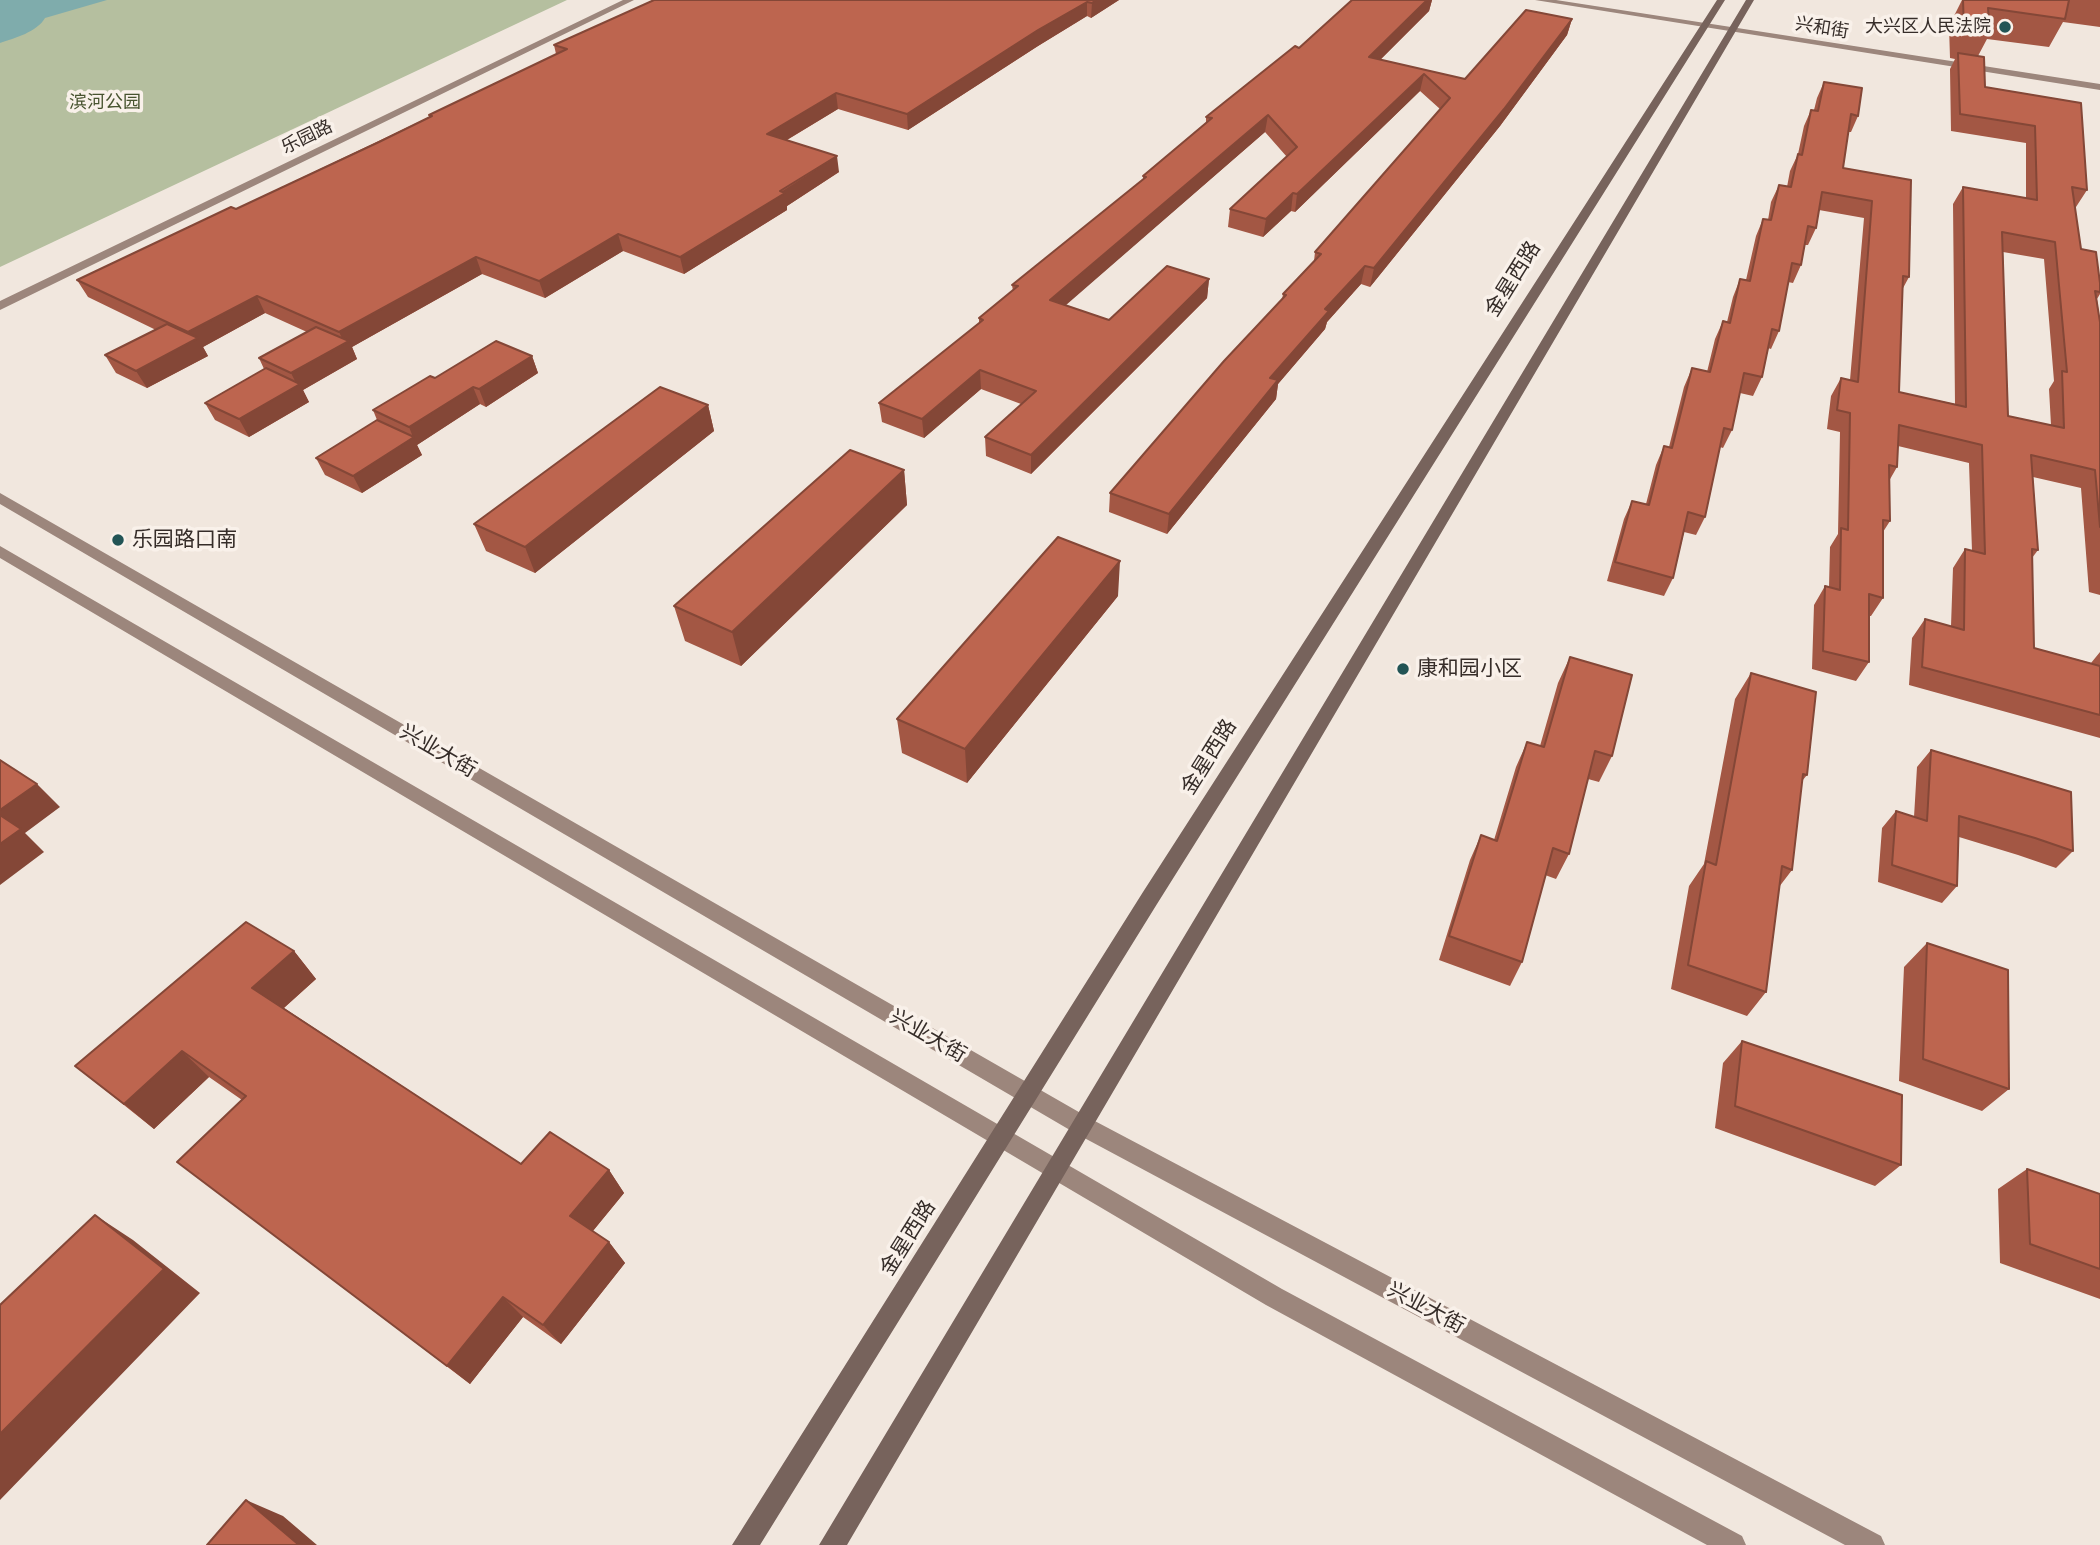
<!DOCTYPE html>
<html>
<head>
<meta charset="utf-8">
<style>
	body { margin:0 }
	canvas { display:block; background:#f1e7de }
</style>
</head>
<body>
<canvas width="2100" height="1545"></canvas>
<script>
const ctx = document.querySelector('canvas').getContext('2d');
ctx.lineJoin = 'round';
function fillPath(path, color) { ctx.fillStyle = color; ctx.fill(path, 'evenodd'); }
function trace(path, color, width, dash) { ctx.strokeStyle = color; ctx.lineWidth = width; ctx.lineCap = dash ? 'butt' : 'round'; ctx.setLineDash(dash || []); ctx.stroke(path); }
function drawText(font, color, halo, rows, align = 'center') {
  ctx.font = font + ' Raleway,"Noto Sans SC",sans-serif'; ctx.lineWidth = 7; ctx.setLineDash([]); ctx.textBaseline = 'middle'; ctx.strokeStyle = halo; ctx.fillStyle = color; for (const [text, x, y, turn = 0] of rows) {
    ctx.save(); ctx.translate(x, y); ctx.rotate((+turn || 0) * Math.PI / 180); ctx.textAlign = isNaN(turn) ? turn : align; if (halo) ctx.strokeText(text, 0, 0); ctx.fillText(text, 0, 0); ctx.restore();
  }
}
fillPath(new Path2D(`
	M0,0h567l-567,267z`), '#b5bf9f');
fillPath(new Path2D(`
	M0,0h107l-62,18c-8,14 -30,20 -45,25z`), '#7facac');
fillPath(new Path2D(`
	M623,0h11l-634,310v-9z
	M1535,0h21l544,84v6z
	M0,493l1091,626 790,417 4,9h-40l-770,-412 -1075,-629z
	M0,546l1282,743 460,247 4,9h-39l-441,-240 -1266,-747z`), '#9c867c');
fillPath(new Path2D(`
	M1717,0h8l-568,904 -397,641h-28l411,-653z
	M1746,0h8l-907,1545h-28z`), '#77635c');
fillPath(new Path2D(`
	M654,0h465l-28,18 -4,-2 -49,30 -130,84 -70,-21 -51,31 52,32 -52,34v4l-103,64 -61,-23 -78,47 -63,-24 -130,73 5,12 -54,31 6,12 -60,35 -34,-17 -10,-17 59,-34 -5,-11 48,-26 -42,-19 -62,34 5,9 -61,32 -31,-15 -11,-18 51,-25 -68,-33 -11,-17 159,-71 193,-92v-2l127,-61 -2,-9z
	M1352,0h80l-3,11 -49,49 85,19 107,-60 -5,16 -67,91 -130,161 -9,-3 -34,38 -2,7 -47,55 -2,15 -109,135 -58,-22 1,-19 172,-193 1,-6 31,-33 1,-9 125,-143 -20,-18 -125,121 -4,-1 -28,26 -35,-10 2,-18 57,-52 -22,-25 -200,173 44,15 100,-41 -2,19 -176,176 -45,-18 -1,-19 36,-33 -40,-15 -57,49 -42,-16 -3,-19 100,-80v-5l34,-27 -1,-6 131,-105v-4l63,-52v-7l93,-69z
	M1962,0h138v27l-37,-5 -14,25 -62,-8 -9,17 7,31 96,16 6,87 -11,17h-1l6,42 19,34v11l-3,5 3,23v273l-11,-3 -8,-104 -48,-11 5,73 -6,8 2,90 57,15 9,-11v86l-191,-53 3,-47 13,-19 26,7 2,-58 12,-19 7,2 -3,-88 -71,-17 -1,21 -8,14 1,40 -7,11v66l-12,18h-2v46l-13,19 -44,-12 2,-64 11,-19 4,1 1,-40 8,-13 2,-102 -13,-3 4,-33 10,-18 9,2 14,-162 -45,-8 -3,18 -8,17h-3l-4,20 -8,18 -5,-1 -9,49 -8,18 -3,-1 -6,29 -9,19 -13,-3 -8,37 -9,18 -3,-1 -15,70 -9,18 -12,-3 -11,46 -9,18 -57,-15 17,-62 8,-18 14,3 10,-39 8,-19 5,1 15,-60 8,-19 15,4 8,-33 8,-18 4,1 6,-25 7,-18 6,1 10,-44 7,-17 5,1 3,-18 8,-17 8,2 3,-16 8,-17 6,-28 7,-16h3l3,-12 7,-16 34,34 -7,16h-3l-5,36 68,12 -2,97 -7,13 -3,102 56,12 -2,-200 10,-17 63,11v-55l-75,-12 -1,-62 5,-10 -5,-1 -1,-32zM2003,252l41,7 10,122 -5,8 2,36 -43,-9z
	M532,356l6,17 -52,34 -6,-3 -63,41 5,10 -60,38 -37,-18 -9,-17 61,-38 -4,-10 62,-32z
	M708,405l6,26 -179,142 -49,-22 -12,-27z
	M904,470l3,35 -166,161 -56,-25 -11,-35z
	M1118,596l-151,187 -65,-30 -5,-34z
	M1570,657l42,99 -13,26 -11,-3 -19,75 -13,25 -11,-4 -23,87 -12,24 -71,-26 31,-100 11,-25 13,5 22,-73 11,-25 13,4 18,-63z
	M1751,673l56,102 -5,6 -10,89 -13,17 -13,105 -19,24 -76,-27 18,-103 15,-22 31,-165z
	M1931,750l142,101 -17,17 -38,-13 -59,-18 -2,49 -15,17 -64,-21 4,-54 14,-17 18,6 3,-50z
	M1927,943l82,146 -27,22 -83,-30 5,-114z
	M294,951l22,28 -32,29 237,156 88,6 15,23 -31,38 16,11 16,21 -64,81 -38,-27 -53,67 -293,-222 65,-62 -33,-23 -55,52 -79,-63z
	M1742,1041l159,124 -26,21 -160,-58 8,-65z
	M2027,1169l73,25v105l-100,-36 -2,-74z`), '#a35744');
fillPath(new Path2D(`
	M1096,0h23l-28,18 1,-15z
	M1427,0h5l-3,11 -63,63 3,-17z
	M1087,2v14l-49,30 -130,84 -1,-16 131,-84z
	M1572,19l-5,16 -67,91 -130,161 4,-19z
	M1424,74l-4,17 -125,121 2,-18z
	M836,93l2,16 -68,41 -3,-16z
	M1268,115l-3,17 -215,187v-19z
	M837,156l2,16 -52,34v4l-103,64 -4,-17z
	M1293,193l-2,18 -28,26 3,-18z
	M618,234l5,17 -78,47 -6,-17z
	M476,257l6,17 -130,73 5,12 -54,31 6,12 -60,35 -10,-18 58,-34 -6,-12 54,-29 -6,-12z
	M1365,266l-4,18 -34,38 -2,7 -47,55 -2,15 -109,135 2,-20 101,-136 55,-69z
	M1209,279l-2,19 -176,176v-19z
	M257,296l8,17 -62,34 5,9 -61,32 -11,-17 56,-30 -4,-9z
	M532,356l6,17 -52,34 -7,-18z
	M980,370l1,19 -57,49 -2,-19z
	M473,387l7,17 -63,41 5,10 -60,38 -9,-17 60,-39 -4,-10z
	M708,405l6,26 -179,142 -10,-26z
	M904,470l3,35 -166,161 -9,-34z
	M1120,561l-2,35 -151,187 -2,-34z
	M37,784l23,23 -35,26 19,19 -44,33v-75z
	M294,951l22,28 -39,35 -25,-26z
	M182,1051l27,26 -55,52 -30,-25z
	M609,1170l15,23 -37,45 -17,-22z
	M95,1215l38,25 67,53 -200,207v-66z
	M609,1242l16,21 -64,81 -18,-19z
	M503,1297l20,20 -53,67 -23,-18z
	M246,1500l37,16 34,29h-18z`), '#844737');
const building = new Path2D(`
	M654,0h442l-4,3 -5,-1 -49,28 -131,84 -71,-21 -69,41 70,22 -57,35 5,2 -105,64 -62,-23 -79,47 -63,-24 -137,75 -82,-36 -69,36 -111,-52 154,-73 5,2 143,-67 53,-26 -3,-1 138,-66 -13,-4z
	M1352,0h75l-58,57 96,22 61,-69 46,9 -68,90 -130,159 -9,-2 -40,43 4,2 -59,67 8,2 -109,134 -59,-21 114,-132 62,-66 -3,-1 38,-40 -6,-2 135,-154 -26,-24 -127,120 -4,-1 -27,26 -36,-10 67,-62 -29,-32 -218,185 59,20 58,-54 42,13 -178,176 -46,-18 51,-46 -56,-21 -58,49 -43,-16 104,-83 -4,-2 39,-32 -6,-1 134,-108 -3,-1 69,-58 -6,-1 89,-71 4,2z
	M1963,0h106l-4,19 -77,-11 2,25 -26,-3z
	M1958,53l26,4 1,30 96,16 6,87 -15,-3 9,62 15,3 4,31v9l-5,-1 5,31v205l-5,-57 -64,-15 7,95 -6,-1 2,99 66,18v49l-178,-48 3,-48 39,11 1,-81 20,5 -3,-109 -83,-20 -2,42 -8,-2 1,56 -7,-1v78l-14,-4v68l-46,-11 2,-65 15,4 1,-62 7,2 2,-117 -13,-3 4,-32 17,4 14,-181 -50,-9 -6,36 -8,-2 -7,39 -9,-2 -13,68 -7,-2 -10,48 -18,-4 -12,57 -8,-2 -19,89 -17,-5 -15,66 -58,-16 17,-61 17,4 15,-59 8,2 20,-80 18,4 13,-51 7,2 10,-44 10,2 13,-62 8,1 8,-35 12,2 7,-33 4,1 9,-45 7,1 6,-29 38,6 -4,28 -7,-2 -8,54 68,12 -2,97 -6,-1 -4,116 67,15 -3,-220 74,13 -2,-74 -75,-12zM2002,232l53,10 12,130 -5,-1 2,57 -56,-12z
	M167,324l31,14 -62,33 -31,-16z
	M316,327l33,14 -58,32 -32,-15z
	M496,341l36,15 -53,33 -6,-2 -64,40 -36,-17 57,-34 5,2z
	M266,368l34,16 -61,35 -34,-16z
	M660,387l48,18 -183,142 -51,-23z
	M377,420l37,17 -61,39 -37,-18z
	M850,450l54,20 -172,162 -58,-26z
	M1058,537l62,24 -155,188 -68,-30z
	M1570,657l62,18 -20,81 -17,-5 -26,103 -16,-6 -31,114 -73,-26 32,-101 16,6 30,-99 17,5z
	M1751,673l65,19 -9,83 -4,-1 -11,96 -10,-4 -16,126 -78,-27 18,-104 10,4z
	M1931,750l140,42 2,59 -38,-13 -76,-22 -2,70 -65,-21 4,-54 31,10z
	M0,760l37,24 -37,26z
	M0,815l21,14 -21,15z
	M246,922l48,29 -42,37 269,176 29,-32 59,38 -39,46 39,26 -66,83 -40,-28 -56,69 -270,-204 69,-66 -64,-45 -58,53 -49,-38z
	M1927,943l81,27 1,119 -86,-30z
	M1742,1041l160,54 -1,70 -166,-59z
	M2027,1169l73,25v75l-70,-25z
	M95,1215l69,54 -164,165v-129z
	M246,1500l53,45h-92z`);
fillPath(building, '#bd654f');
trace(building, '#844737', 2);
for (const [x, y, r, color] of [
	[2005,27,7,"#225455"],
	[118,540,7,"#225455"],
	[1403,669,7,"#225455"]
]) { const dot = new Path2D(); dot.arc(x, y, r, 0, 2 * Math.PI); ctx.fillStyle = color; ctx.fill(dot); trace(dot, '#f9f1ea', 2.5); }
drawText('18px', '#362d29', '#f9f1ea', [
	["大兴区人民法院",1991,27]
], 'right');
drawText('18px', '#362d29', '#f9f1ea', [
	["兴和街",1822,28,9],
	["乐园路",307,137,-26]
]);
drawText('18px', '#47532f', '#f9f1ea', [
	["滨河公园",105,103]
]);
drawText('21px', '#362d29', '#f9f1ea', [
	["金星西路",1513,279,-58],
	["兴业大街",438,751,30],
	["金星西路",1209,757,-58],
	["兴业大街",928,1036,30],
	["金星西路",908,1238,-58],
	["兴业大街",1426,1308,28]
]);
drawText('21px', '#362d29', '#f9f1ea', [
	["乐园路口南",132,540],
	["康和园小区",1417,669]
], 'left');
</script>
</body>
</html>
